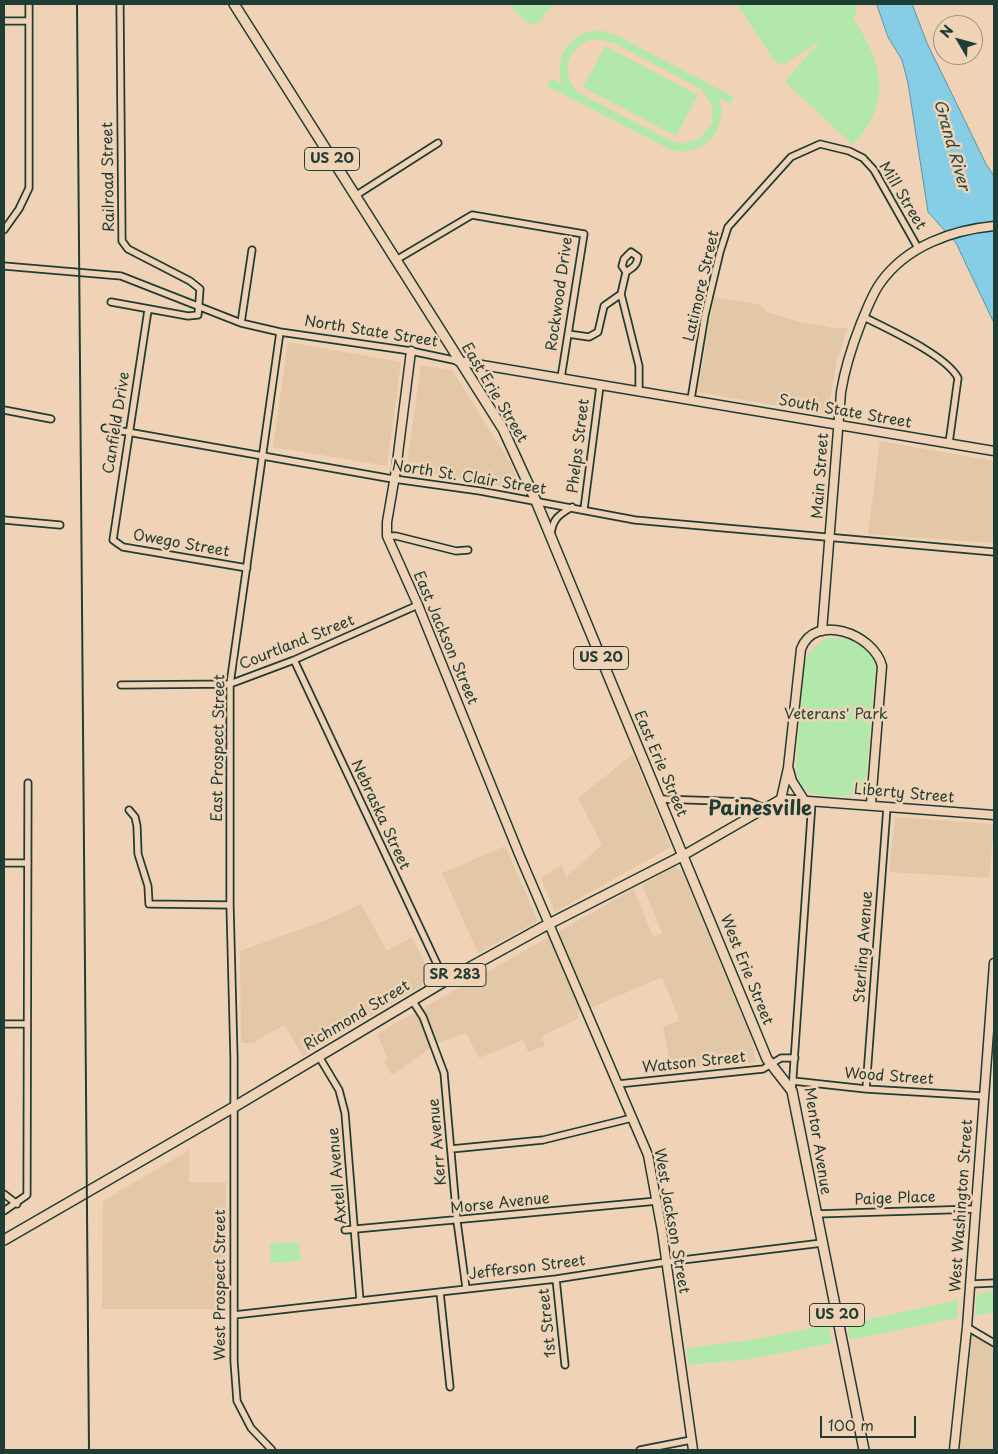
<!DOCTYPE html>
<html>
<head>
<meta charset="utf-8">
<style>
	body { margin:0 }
	#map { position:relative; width:998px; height:1454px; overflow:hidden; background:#f0d3b6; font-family:"Playpen Sans",sans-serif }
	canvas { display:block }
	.frame { position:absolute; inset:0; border:5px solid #1f3d34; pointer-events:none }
	.north { position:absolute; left:933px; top:15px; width:50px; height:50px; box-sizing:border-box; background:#f0d3b6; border:1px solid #9c9782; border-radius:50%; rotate:307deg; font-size:14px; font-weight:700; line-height:20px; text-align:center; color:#1f3d34 }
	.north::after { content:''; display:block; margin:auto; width:18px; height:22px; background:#1f3d34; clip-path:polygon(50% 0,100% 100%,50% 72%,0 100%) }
	.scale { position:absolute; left:820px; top:1416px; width:96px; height:22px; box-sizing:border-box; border:2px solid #1f3d34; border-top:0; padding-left:6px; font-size:15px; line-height:18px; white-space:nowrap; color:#1f3d34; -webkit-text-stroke:4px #f0d3b6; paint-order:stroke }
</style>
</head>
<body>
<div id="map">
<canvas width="998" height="1454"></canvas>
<div class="frame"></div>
<div class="north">N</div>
<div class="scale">100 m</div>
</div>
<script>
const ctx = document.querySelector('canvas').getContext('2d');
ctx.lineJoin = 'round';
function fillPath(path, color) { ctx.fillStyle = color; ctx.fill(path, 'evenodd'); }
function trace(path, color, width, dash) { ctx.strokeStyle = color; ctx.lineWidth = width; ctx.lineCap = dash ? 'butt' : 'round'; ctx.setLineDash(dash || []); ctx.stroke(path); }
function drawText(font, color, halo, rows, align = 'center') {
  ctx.font = font + ' "Playpen Sans",sans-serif'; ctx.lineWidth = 5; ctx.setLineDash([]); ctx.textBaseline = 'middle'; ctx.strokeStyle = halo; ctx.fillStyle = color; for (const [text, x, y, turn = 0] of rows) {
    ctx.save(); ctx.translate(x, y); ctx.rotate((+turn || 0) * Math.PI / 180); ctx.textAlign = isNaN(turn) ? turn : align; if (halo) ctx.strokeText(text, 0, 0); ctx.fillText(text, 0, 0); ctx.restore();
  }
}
fillPath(new Path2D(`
	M714,297l47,8 4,6 35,11 34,6h14l-11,32 -9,52 -50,-6 -80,-14z
	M288,342l113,20 -14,104 -114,-19z
	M421,365l31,5 59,94 6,15 -1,9 -110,-18z
	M880,441l114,20v82l-126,-9z
	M633,754l37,91 -1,3 -114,64 -14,-34 21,-13 4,12 36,-32 -24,-47z
	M895,817l97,7 2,3 -5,51 -100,-6z
	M505,846l33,75 -60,32 -36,-80z
	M674,867l8,4 70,169 4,22 -85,8 -8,-44 17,-5 -18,-44 -85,37 2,4 -37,18 3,10 -17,6 -5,-12 -44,18 -13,-25 -26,9 -48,33 -8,-13 4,-3 -11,-25 257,-145 19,48 9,-4 -20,-48z
	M361,904l26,47 25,-14 21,42 -130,77 -19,-31 -31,18h-12l-1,-92 86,-31z
	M189,1150v32h37l-1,78 -7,1 -1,48h-115l1,-108z
	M967,1327l27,16v107h-40z`), '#e2c8a6');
fillPath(new Path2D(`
	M508,4h45l-15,19 -10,1z
	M737,4h119l1,10 -4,4c30,46 40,84 0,127l-67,-62 1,-5 35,-38 -38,24 -9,-2z
	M599,30l17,5 118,62 -4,7 -11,-6c10,32 -16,60 -48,52l-124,-64 4,-8 11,6c-9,-27 8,-52 37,-54zM594,39l18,3 89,47 11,16v18l-12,15 -17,6 -14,-4 -90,-47c-20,-18 -12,-48 15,-54z
	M605,46l93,49 -22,41 -93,-49z
	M828,638c23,-1 35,5 48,24l-10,114c-2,5 -3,11 -7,14 -10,10 -46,7 -56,-2 -5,-6 -6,-14 -7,-22l8,-102c4,-12 13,-21 24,-26z
	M299,1242l2,19 -30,2 -1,-19z
	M994,1290v22l-19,4 2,-22z
	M958,1300l-1,18 -107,22 -3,-16z
	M829,1325l3,18 -82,16 -61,6 -3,-17 63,-8z`), '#b2e8aa');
const water = new Path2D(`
	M877,4h35l15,39 59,121 8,12v147l-38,-80 -28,-31 -20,-129 -6,-23 -14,-23z`);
fillPath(water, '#85cee6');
trace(water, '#5c949f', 1);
const street = new Path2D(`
	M4,21h25
	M355,196l83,-53
	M4,230l15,-21 10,-21v-184
	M631,252l7,5c-1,9 -6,11 -12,15l-4,-6 2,-7z
	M396,260l76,-45 112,19 -23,144
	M4,266l117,10 120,47 39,9 131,19 47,10
	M626,272l-5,22 18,72v25
	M111,302l77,14 10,-1 2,-26 -10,-8 -62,-32 -6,-8 -2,-237
	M148,310l-35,230 10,7 124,21
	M864,317c25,13 82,38 94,61l-9,65
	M241,323l11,-73
	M568,334l21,3 9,-5 6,-26 17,-12
	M691,399l14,-84 15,-63 8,-25 63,-70 29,-13 29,7 14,7 11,12 44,78
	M4,410l47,9
	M105,428l282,50 93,13 155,29 359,32
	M584,509l16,-123
	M4,520l56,5
	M551,534c2,-16 8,-19 21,-27
	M387,536h9l60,15 12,-1
	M294,660l151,321
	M121,685l109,-1 64,-24 124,-55
	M659,799l91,3 14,6
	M129,810l6,7 2,9 1,28 10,32 1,18 81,1
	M4,863h24
	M412,1000l11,17 21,56 13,148 9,67
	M4,1024h23
	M318,1055l21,35 6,23 15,188
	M793,1081l73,8 117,7
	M618,1084l145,-15 18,-11h14
	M866,1089l21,-282
	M792,1091l20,-289
	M451,1149l92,-9 89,-22
	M4,1194l13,10
	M4,1211l23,-16 1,-412
	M815,1214l161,-5
	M345,1230l312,-29
	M556,1279l9,86
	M971,1284l23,-1
	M440,1292l10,95
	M234,1315l322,-36 110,-17 156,-19
	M967,1327l27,16
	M272,1450l-21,-22 -14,-27 -3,-40v-303l-4,-153v-221l50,-352
	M640,1450l51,-10`);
const secondary = new Path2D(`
	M411,351l-15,119 -9,52v14l31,69 101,249 129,301 14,76 31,219
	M458,361l536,90
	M822,631l19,-239c4,-25 11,-46 20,-69 6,-14 11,-29 20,-41 26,-36 71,-52 113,-56
	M789,770l3,11 12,19
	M781,799l7,-31 13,-119c14,-37 73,-15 81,17l-11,138
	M684,855l97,-56 213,16
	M954,1450l13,-123 27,-364`);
const primary = new Path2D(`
	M234,4l269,425 33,72 231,558 25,32 72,359
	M4,1240l230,-133 211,-126 98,-54 141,-72`);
trace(street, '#1f3d34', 9);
trace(secondary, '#1f3d34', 11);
trace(primary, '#1f3d34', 12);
trace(street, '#f0d3b6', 5.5);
trace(secondary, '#f0d3b6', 8);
trace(primary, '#f0d3b6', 9);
trace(new Path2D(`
	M77,4l12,1446`), '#1f3d34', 2);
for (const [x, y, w] of [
	[332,159,55],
	[601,658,55],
	[455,975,62],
	[837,1315,55]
]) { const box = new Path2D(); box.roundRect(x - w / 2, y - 11.5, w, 23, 4); ctx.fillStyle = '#f0d3b6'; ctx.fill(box); trace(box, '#1f3d34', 1); }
drawText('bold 14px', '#1f3d34', null, [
	["US 20",332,159],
	["US 20",601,658],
	["SR 283",455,975],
	["US 20",837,1315]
]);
drawText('15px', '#1f3d34', '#f0d3b6', [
	["Railroad Street",109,177,-91],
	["Mill Street",902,196,59],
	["Latimore Street",702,286,-77],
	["Rockwood Drive",560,294,-82],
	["North State Street",371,332,9],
	["East Erie Street",494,393,59],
	["South State Street",845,412,10],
	["Canfield Drive",117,423,-81],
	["Phelps Street",579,446,-83],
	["Main Street",821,476,-86],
	["North St. Clair Street",469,478,9],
	["Owego Street",181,544,10],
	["East Jackson Street",445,638,67],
	["Courtland Street",297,643,-22],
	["East Prospect Street",219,748,-89],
	["East Erie Street",660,764,67],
	["Liberty Street",904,794,5],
	["Nebraska Street",380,815,65],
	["Sterling Avenue",864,947,-86],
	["West Erie Street",746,970,68],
	["Richmond Street",357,1016,-31],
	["Watson Street",694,1063,-6],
	["Wood Street",889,1077,4],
	["Mentor Avenue",817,1141,81],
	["Kerr Avenue",438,1142,-95],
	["Axtell Avenue",338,1176,-95],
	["Paige Place",895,1199,-2],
	["Morse Avenue",500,1204,-6],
	["West Washington Street",962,1206,-86],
	["West Jackson Street",671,1221,80],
	["Jefferson Street",527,1268,-7],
	["West Prospect Street",221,1285,-90],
	["1st Street",548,1323,-96]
]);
drawText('15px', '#26463a', '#f0d3b6', [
	["Veterans' Park",836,715]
]);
drawText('italic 16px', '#294c46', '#f0d3b6', [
	["Grand River",951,145,74]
]);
drawText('bold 20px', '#1f3d34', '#f0d3b6', [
	["Painesville",760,809]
]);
</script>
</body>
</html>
